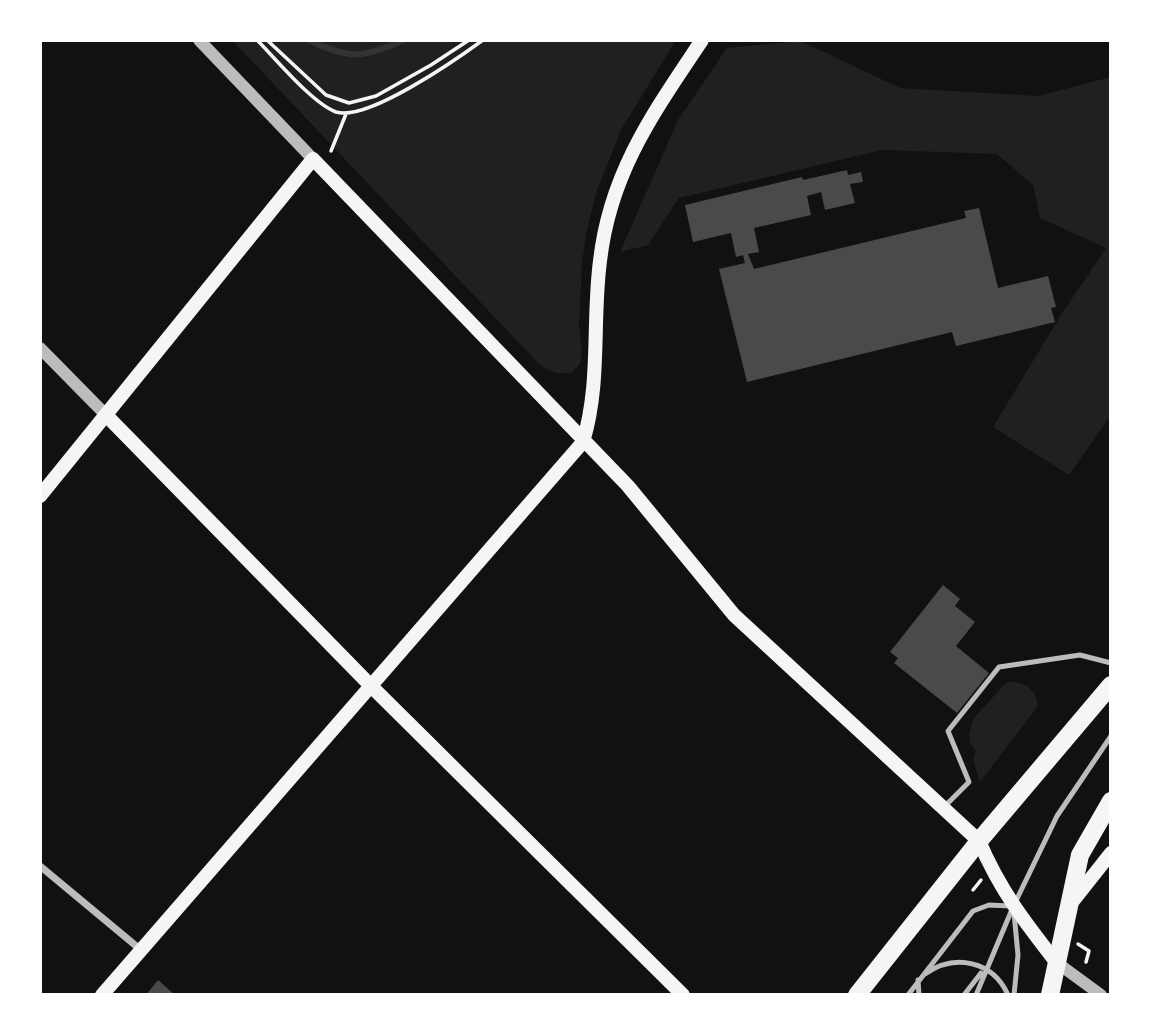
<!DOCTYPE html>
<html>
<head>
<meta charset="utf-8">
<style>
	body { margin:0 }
	#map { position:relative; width:1151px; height:1035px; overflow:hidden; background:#111; font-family:Signika,sans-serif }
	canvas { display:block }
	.frame { position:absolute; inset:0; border:42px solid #fff; pointer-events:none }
</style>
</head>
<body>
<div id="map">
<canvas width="1151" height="1035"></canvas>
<div class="frame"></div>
</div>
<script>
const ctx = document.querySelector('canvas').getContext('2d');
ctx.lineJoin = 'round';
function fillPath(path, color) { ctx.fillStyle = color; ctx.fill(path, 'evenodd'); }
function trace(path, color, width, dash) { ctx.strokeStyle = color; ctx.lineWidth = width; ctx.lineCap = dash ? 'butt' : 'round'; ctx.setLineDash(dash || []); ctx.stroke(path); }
fillPath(new Path2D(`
	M232,40h444l-55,90 -25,63 -9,36 -5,34 -3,61 3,28 -2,12 -9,9c-14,1 -21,0 -32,-9z
	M801,41l99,47 138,8 73,-19v338l-42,60 -76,-48 68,-112 45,-67 -66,-30 -7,-33 -36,-31 -115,-4 -203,48 -31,47 -28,7 58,-132 49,-72z
	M1010,682c17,0 26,8 28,24l-58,76 -7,-23 3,-9 -6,-6 -1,-10 4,-15 32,-35z`), '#202020');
trace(new Path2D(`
	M309,40c41,20 53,18 95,0`), '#333', 6);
fillPath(new Path2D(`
	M847,170l1,5 13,-3 2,10 -13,2 5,19 -30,7 -4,-18 -14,4 4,19 -57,13 5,24 -11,2 6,15 212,-51 -2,-7 15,-3 19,80 50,-12 8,31 -5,1 4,14 -99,24 -4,-14 -205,50 -28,-113 26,-6 -2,-8 -7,2 -5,-24 -38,9 -8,-37 117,-28 1,3z
	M943,585l17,14 -5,7 20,16 -19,24 33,27 -32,40 -63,-50 4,-5 -8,-6z
	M158,980l17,15h-29z`), '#4a4a4a');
trace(new Path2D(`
	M257,40c19,19 55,63 79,72 31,10 121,-53 147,-72
	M267,40l59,55 23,8 27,-7 55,-31 38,-25
	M331,151l15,-37
	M973,890l8,-10
	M1078,944l11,7 -3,11`), '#f5f5f5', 3.5);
trace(new Path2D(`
	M945,806l24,-24 -21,-51 51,-64 81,-12 31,8
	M925,974c30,-21 68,-13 83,21
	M918,980l1,15
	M908,995l65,-84 16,-6 21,1
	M964,995l17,-22
	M976,995l37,-88 44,-91 54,-80
	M1014,995l4,-40 -4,-42`), '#bcbcbc', 5);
trace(new Path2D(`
	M40,866l101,84`), '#bcbcbc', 7);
trace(new Path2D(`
	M199,40l114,119
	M40,348l66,67
	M1056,962l45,33`), '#bcbcbc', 12);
trace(new Path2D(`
	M106,415l265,271 312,309
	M40,496l273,-337 315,327 106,129 245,226c21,49 45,80 77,121
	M1069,906l42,-53
	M102,995l481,-553c18,-59 9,-120 17,-181 10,-89 54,-149 102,-221`), '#f5f5f5', 14);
trace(new Path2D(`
	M857,995l122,-154 132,-156
	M1050,995l30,-140 31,-54`), '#f5f5f5', 18);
</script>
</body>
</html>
